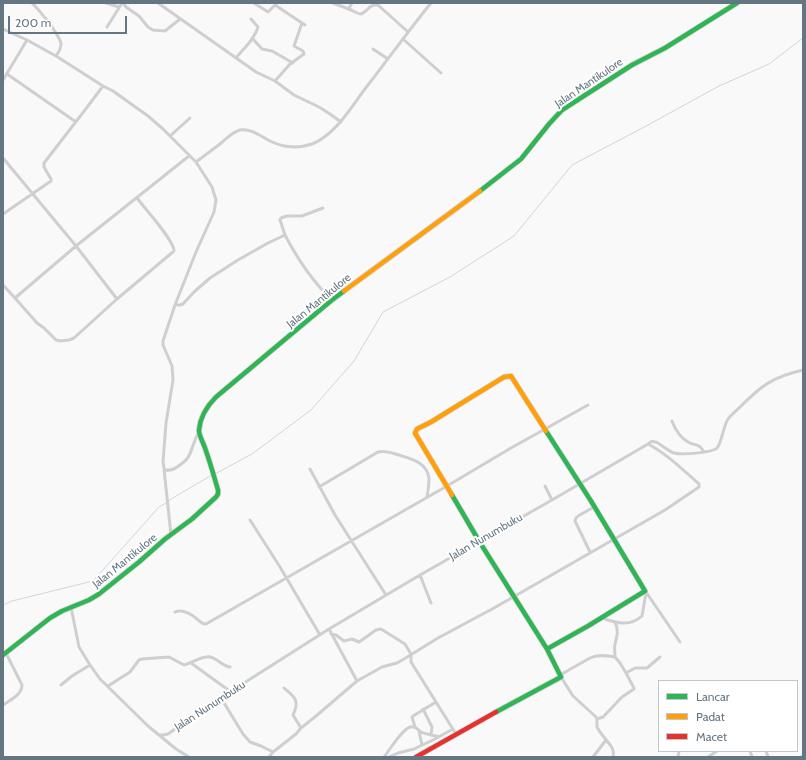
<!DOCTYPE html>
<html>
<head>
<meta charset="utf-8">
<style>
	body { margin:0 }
	#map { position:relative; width:806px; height:760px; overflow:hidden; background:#f9f9f9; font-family:Cabin,sans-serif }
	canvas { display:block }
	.frame { position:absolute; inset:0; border:4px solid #657683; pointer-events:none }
	.legend { position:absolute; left:658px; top:680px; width:140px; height:72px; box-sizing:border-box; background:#fff; border:1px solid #c1c8cd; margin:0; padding:5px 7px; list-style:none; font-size:12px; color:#657683 }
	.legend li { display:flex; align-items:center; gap:8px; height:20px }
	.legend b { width:20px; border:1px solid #c1c8cd }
	.scale { position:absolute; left:8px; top:16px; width:119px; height:18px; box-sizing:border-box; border:2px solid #657683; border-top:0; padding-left:5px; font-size:12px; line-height:14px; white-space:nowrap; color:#657683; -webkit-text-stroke:3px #fff; paint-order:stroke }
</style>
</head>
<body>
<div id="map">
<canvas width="806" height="760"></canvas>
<div class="frame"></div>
<ul class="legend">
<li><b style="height:5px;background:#30b455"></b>Lancar</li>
<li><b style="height:5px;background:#ff9f0a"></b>Padat</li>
<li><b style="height:5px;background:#e5322d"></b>Macet</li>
</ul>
<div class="scale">200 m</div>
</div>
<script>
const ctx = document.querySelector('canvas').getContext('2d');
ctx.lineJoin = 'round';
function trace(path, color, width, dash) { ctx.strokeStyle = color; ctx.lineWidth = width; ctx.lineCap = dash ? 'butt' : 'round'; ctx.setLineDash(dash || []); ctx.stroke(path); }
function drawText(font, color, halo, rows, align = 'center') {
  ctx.font = font + ' Cabin,sans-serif'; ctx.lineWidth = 4; ctx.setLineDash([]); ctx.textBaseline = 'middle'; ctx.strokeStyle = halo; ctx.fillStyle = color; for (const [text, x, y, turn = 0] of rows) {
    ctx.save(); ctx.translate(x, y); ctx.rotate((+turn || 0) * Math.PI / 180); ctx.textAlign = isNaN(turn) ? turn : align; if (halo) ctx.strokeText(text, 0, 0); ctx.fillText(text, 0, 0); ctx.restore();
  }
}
trace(new Path2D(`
	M215,474l37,-20 59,-44 43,-49 29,-49 67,-35 64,-41 58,-71 76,-40 71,-39 50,-22 34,-26
	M168,501l20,-12 24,-14
	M3,605l9,-4 81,-20 66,-74 7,-4`), '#ced6d9', 1);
const fast = new Path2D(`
	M480,191l41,-32 28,-35 13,-14 70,-45 33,-17 72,-45
	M546,431l45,70 54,90 -57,35 -41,23
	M452,495l27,46 68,108 14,28 -65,35
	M3,655l47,-37 12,-7 27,-11 10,-6 40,-32 26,-23 27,-20 24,-22 2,-3v-4c-4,-14 -8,-28 -13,-42 -2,-6 -6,-12 -6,-18 1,-12 8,-24 17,-33l116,-97 12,-9`);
const slow = new Path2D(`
	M344,291l136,-100
	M452,495l-37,-62 2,-4 14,-7 73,-45 7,-1 35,55`);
const jam = new Path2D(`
	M416,757l80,-45`);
trace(fast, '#d5d6d7', 6);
trace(slow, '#d5d6d7', 6);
trace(jam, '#d5d6d7', 6);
trace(new Path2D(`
	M32,3c7,7 28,32 29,41 0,5 -3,9 -5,12
	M106,3l13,4
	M123,3l3,4 13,9 9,11 5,3 12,1 15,-12
	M158,3l98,69 19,9 19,14 25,12 11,7 11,8
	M254,3l14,9 8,-8
	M333,3c7,3 15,5 22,9 2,1 4,2 6,2 7,-2 7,-10 17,-9l30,27
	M275,5l30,20
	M349,8l3,-5
	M107,27l15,-24
	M3,29l24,11 29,16 47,30 10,5 35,25 15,13 33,33 16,25 4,13 -2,12 -18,40 -21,53 -12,36v4l9,21 1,14 -7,43 -3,39 1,6 1,2c5,1 8,0 12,-3 18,-11 12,-19 22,-35
	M252,38l10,11 10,2 21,12
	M403,39l38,34
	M373,49l15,10
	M236,58c7,-9 19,-19 22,-31l-7,-8
	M7,74l69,48
	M3,80l24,-40
	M275,81l15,-17 14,-10 -1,-3 -9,-5 8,-23
	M170,136l20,-18
	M3,158l73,88 41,53
	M196,162c8,-6 16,-12 24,-18 6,-5 12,-12 20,-14 10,-2 19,5 28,10 13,7 29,9 44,4 25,-10 40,-39 56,-59 21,-27 41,-55 63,-82
	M3,214l48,-33v-2l-7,-12v-4l41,-53 18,-24
	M285,235l-5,-15 1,-2 6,-2h15l21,-8
	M3,285l12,13 61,-52 113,-90
	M15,298l22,25 7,5 12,12 4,1 9,-1 5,-2 43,-39 57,-48c0,-11 -29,-42 -37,-53
	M175,305h5l3,-1 11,-12 16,-14 28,-18 30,-17 17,-8c12,23 28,47 47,65
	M672,421c3,8 9,17 16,21 7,4 11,1 16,10
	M164,469l7,66
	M310,469l25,46 51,80
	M545,486l7,14
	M319,487l59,-35c7,-2 14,1 21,3 12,4 28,7 30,23 0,6 -1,13 -2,19
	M250,520l30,47 40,68
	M590,552l-15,-31 1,-3 2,-2 16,-9
	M420,575l11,28
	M646,592l34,50
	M71,607l8,40 11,18 10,14 48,47 28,23 13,8
	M175,612c8,-3 16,2 22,7 4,3 4,5 9,5l241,-138 64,-38 77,-43
	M602,618c14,5 28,9 40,-2l4,-23
	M615,622c4,8 2,14 0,22 -1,4 0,9 0,13
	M329,629l28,52
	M331,634l5,1 8,6 8,-2 7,3 17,-12 5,-1 24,15 6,10v8l45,72
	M191,663l40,29
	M560,675l30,-17c8,-4 17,-2 25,-1l5,6 6,10
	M561,677l12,19 23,21 1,2v8l3,5 11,14c2,3 3,7 2,11
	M61,685l11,-9 18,-11
	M108,686l22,-14 9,-12 3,-1 27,-2 15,8c8,-2 14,-7 22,-8 9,-2 15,9 24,10
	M284,688c11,9 16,13 9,27l8,13
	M221,698l22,36 7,8 11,4 12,6
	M3,705c7,-5 19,-10 19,-20l-16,-32
	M423,709l9,18 -1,7
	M597,719l6,-2 19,-20 12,-8v-1l-8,-15 9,-5h12l13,-11
	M415,727l-3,-10 1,-1 23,-14
	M419,731l3,14
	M159,735h4l5,-1 35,-25 126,-80 91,-54 132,-75 96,-56c3,-3 4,-3 8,-2 6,3 12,9 18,11 7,2 38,0 43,-5 5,-6 6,-21 11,-29 3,-4 7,-7 11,-11 22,-22 33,-31 64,-38
	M750,751l2,6
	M766,751l2,6
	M269,757l4,-5 23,-18 5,-6 15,-12 41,-35 25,-14 15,-4 7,-4 34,-21 56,-30 171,-98 34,-23v-3c-16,-14 -32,-30 -51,-40
	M384,757c5,-6 21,-33 29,-30 4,0 5,3 8,5 3,2 13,3 18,5
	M389,757l9,-4 16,-4 19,-9 20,-11
	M593,757l13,-17
	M678,757l1,-6
	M708,757l9,-6
	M801,757l2,-1`), '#cecfd0', 3);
trace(fast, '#30b455', 4.5);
trace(slow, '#ff9f0a', 4.5);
trace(jam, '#e5322d', 4.5);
drawText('11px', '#657683', '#fff', [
	["Jalan Mantikulore",589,83,-34],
	["Jalan Mantikulore",319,301,-39],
	["Jalan Nunumbuku",486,537,-30],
	["Jalan Mantikulore",125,561,-39],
	["Jalan Nunumbuku",210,706,-33]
]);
</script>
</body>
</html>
